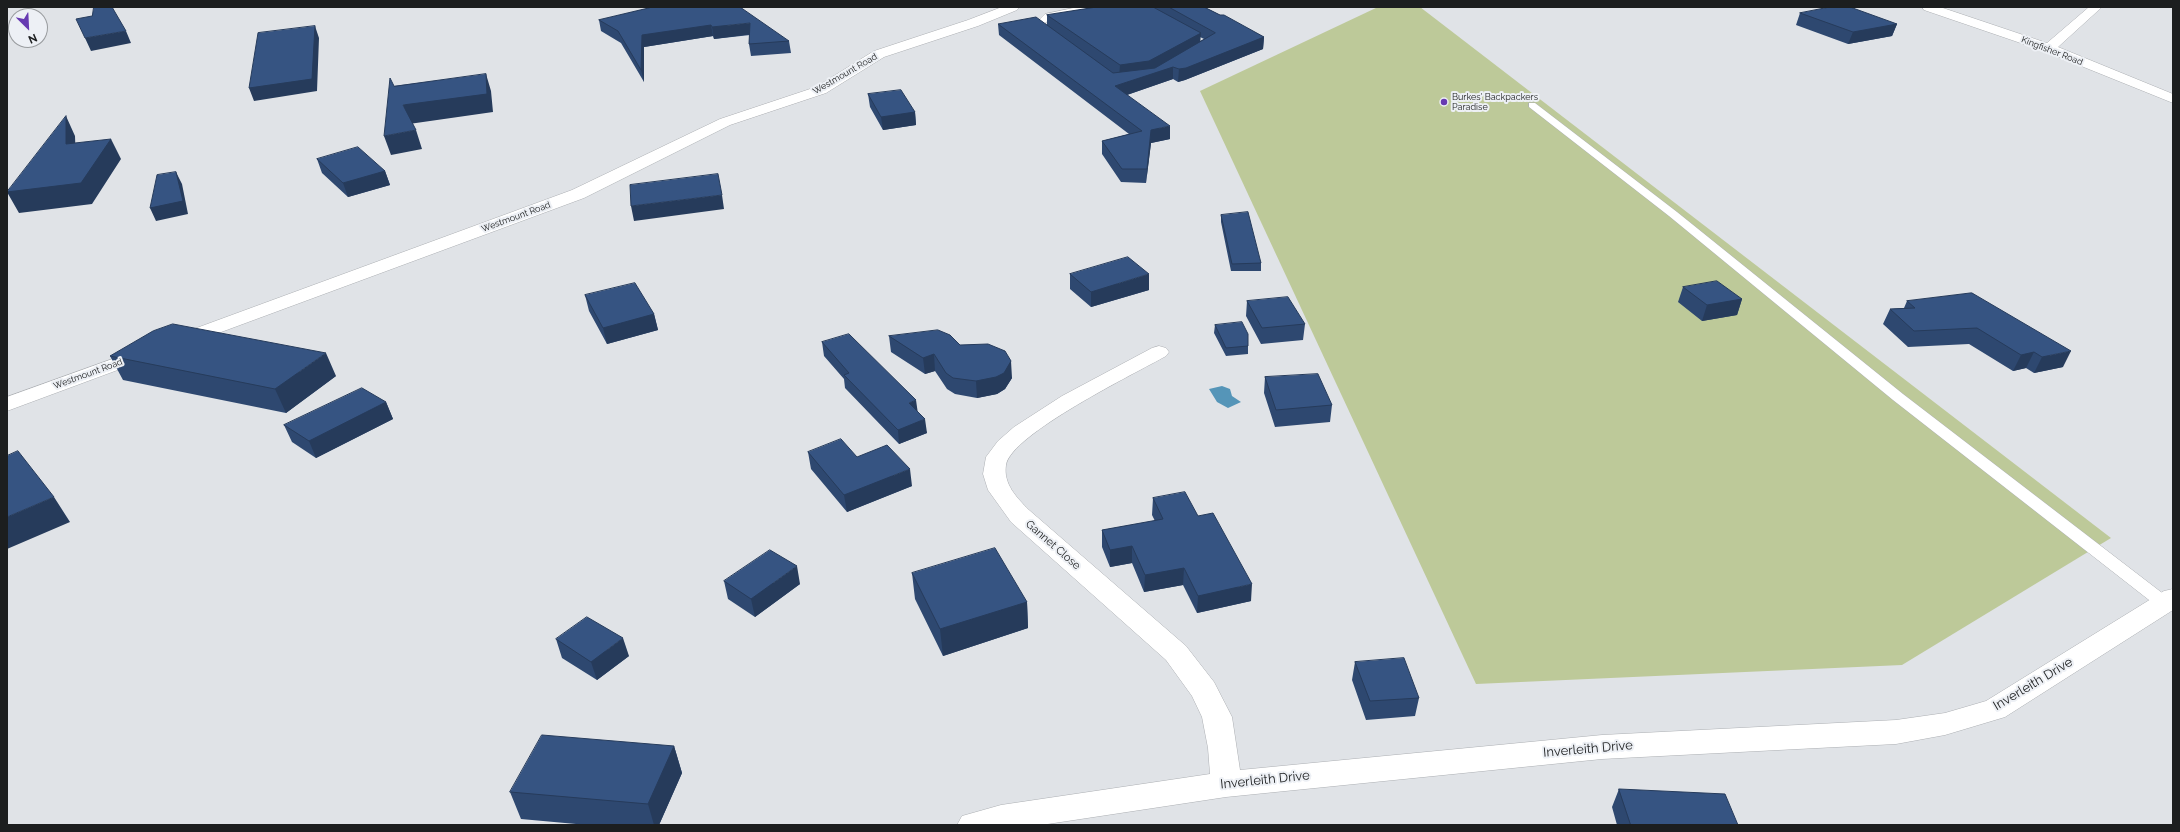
<!DOCTYPE html>
<html>
<head>
<meta charset="utf-8">
<style>
	body { margin:0 }
	#map { position:relative; width:2180px; height:832px; overflow:hidden; background:#e0e3e7; font-family:Raleway,sans-serif }
	canvas { display:block }
	.frame { position:absolute; inset:0; border:8px solid #1c1e1f; pointer-events:none }
	.north { position:absolute; left:8px; top:8px; width:40px; height:40px; box-sizing:border-box; background:#edf0f5; border:1px solid #999c9f; border-radius:50%; rotate:156deg; font-size:11px; font-weight:700; line-height:16px; text-align:center; color:#1c1e1f }
	.north::after { content:''; display:block; margin:auto; width:14px; height:18px; background:#673ab2; clip-path:polygon(50% 0,100% 100%,50% 72%,0 100%) }
</style>
</head>
<body>
<div id="map">
<canvas width="2180" height="832"></canvas>
<div class="frame"></div>
<div class="north">N</div>
</div>
<script>
const ctx = document.querySelector('canvas').getContext('2d');
ctx.lineJoin = 'round';
function fillPath(path, color) { ctx.fillStyle = color; ctx.fill(path, 'evenodd'); }
function trace(path, color, width, dash) { ctx.strokeStyle = color; ctx.lineWidth = width; ctx.lineCap = dash ? 'butt' : 'round'; ctx.setLineDash(dash || []); ctx.stroke(path); }
function drawText(font, color, halo, rows, align = 'center') {
  ctx.font = font + ' Raleway,sans-serif'; ctx.lineWidth = 4; ctx.setLineDash([]); ctx.textBaseline = 'middle'; ctx.strokeStyle = halo; ctx.fillStyle = color; for (const [text, x, y, turn = 0] of rows) {
    ctx.save(); ctx.translate(x, y); ctx.rotate((+turn || 0) * Math.PI / 180); ctx.textAlign = isNaN(turn) ? turn : align; if (halo) ctx.strokeText(text, 0, 0); ctx.fillText(text, 0, 0); ctx.restore();
  }
}
fillPath(new Path2D(`
	M1378,7h42l691,531 -209,127 -426,19 -276,-593z`), '#bdc999');
fillPath(new Path2D(`
	M1222,386l8,3 2,7 9,6 -13,6 -11,-6 -8,-13z`), '#5595b8');
const lane = new Path2D(`
	M1078,7h14l-41,11 -6,5 1,5 7,7 -1,2h-6l-8,-8 -1,-7 8,-8z
	M1529,103h6l142,109 226,182 267,205 2,4 -2,4 -6,2 -6,-2 -265,-207 -224,-184 -140,-109z`);
const street = new Path2D(`
	M1002,7h17l-2,3 -39,16 -94,31 -58,36 -96,32 -146,73 -398,147 -7,2 -7,-2 -3,-4 3,-4 400,-147 148,-71 96,-32 58,-36 94,-31z
	M1922,7h18l107,36 42,-36h13l-44,40 115,47v9l-129,-52 -120,-41z
	M1159,346l7,2 3,4 -3,4c-30,17 -155,78 -160,109 -3,19 11,33 23,45l157,136 28,36 18,35 8,53 362,-35 294,-15 49,-7 41,-12 178,-110 9,-2v21l-168,107 -60,18 -49,9 -294,15 -376,38 -185,28h-84l5,-9 39,-11 209,-31 -2,-26 -6,-31 -10,-21 -26,-36 -155,-138 -23,-32 -5,-16 3,-17 12,-16 16,-14 48,-31 90,-48z
	M143,348l7,2 3,4 -3,4 -143,53v-14z`);
trace(lane, '#acafb3', 1);
trace(street, '#acafb3', 1);
fillPath(lane, '#fff');
fillPath(street, '#fff');
fillPath(new Path2D(`
	M653,7l136,34 2,12 -40,3 -2,-12 1,-9 -36,4 -1,-3 -69,11v35l-23,-39 -20,-12 -2,-11z
	M1090,7h114l60,30 -1,12 -78,31 -7,2 -5,-3 -46,16 43,44 -19,4 -5,40 -25,-1 -19,-28v-13l27,-7 -130,-99 -1,-11 49,1v-10l43,-7zM1200,37l4,2 -4,2z
	M1800,13l97,11 -5,12 -44,8 -52,-19z
	M868,94l47,18 1,13 -33,5 -13,-23z
	M317,159l68,12 5,14 -42,12 -26,-24z
	M1221,215l40,48v8h-30l-10,-49z
	M1070,274l79,16 -58,17 -21,-18z
	M1683,287l59,12 -5,16 -35,6 -24,-19z
	M1972,293l91,74 -29,6 -8,-5 -13,3 -44,-27 -61,3 -25,-23 7,-15 14,-1 3,-7z
	M585,295l69,19 4,16 -51,14 -18,-33z
	M1247,301l58,23 -2,16 -42,4 -15,-28z
	M1215,325l33,21v8l-22,2 -12,-23z
	M889,336l71,9 52,33 -7,11 -8,5 -20,4 -22,-4 -8,-5 -12,-18 -10,3 -34,-22z
	M822,342l95,69 10,22 -28,11 -54,-56 -1,-9 -20,-23z
	M110,356l226,20 -50,37 -163,-33z
	M1265,377l67,28 -2,17 -55,5 -11,-34z
	M386,402l7,17 -77,39 -24,-16 -8,-17z
	M808,452l49,5 55,29 -65,26 -36,-43z
	M1153,498l98,103 -54,12 -14,-28 -39,7 -12,-29 -22,4 -8,-20v-17l53,-9 -3,-6z
	M912,573l115,29 1,26 -85,28 -28,-57z
	M724,581l76,3 -45,33 -27,-18z
	M556,639l73,17 -32,24 -35,-22z
	M1355,662l64,36 -4,18 -49,4 -14,-40z
	M674,746l8,27 -23,52h-72l-66,-6 -11,-27z
	M1619,789l119,36h-121l-5,-18z`), '#2e4870');
fillPath(new Path2D(`
	M750,23l2,11 -38,5 -2,-12z
	M1897,24l-5,12 -44,8 5,-12z
	M711,25l2,11 -69,11v35l-3,-12 1,-35z
	M315,26l4,12 -2,53 -63,10 -5,-13z
	M126,31l5,12 -40,8 -6,-13z
	M1201,33l-1,12 -51,29 -30,3 1,-12z
	M1264,37l-1,12 -78,31 -7,2 1,-13z
	M1173,67v12l-58,20v-13z
	M486,74l5,17 2,21 -84,12 -6,-19z
	M915,112l1,13 -33,5 -2,-13z
	M66,116l9,20 1,28 -10,-20z
	M1170,126v13l-19,4 -5,40 1,-14 4,-39z
	M416,130l6,19 -31,6 -7,-19z
	M111,139l10,20 -29,45 -73,9 -12,-21z
	M385,171l5,14 -42,12 -5,-14z
	M176,172l6,12 6,30 -32,7 -6,-13z
	M722,195l2,14 -90,12 -3,-15z
	M1149,274v16l-58,17v-15z
	M1742,299l-5,16 -35,6 5,-16z
	M654,314l4,16 -51,14 -4,-16z
	M2071,351l-8,16 -29,6 8,-16z
	M2034,352l-8,16 -13,3 8,-16z
	M326,353l10,23 -50,37 -11,-24z
	M934,354l1,17 -10,3 -2,-16z
	M1011,361l1,17 -7,11 -8,5 -20,4 -1,-17z
	M916,400l2,14 -9,-11z
	M386,402l7,17 -77,39 -7,-17z
	M925,419l2,14 -28,11 -1,-14z
	M910,469l2,17 -65,26 -3,-17z
	M54,497l16,25 -63,27v-32z
	M1132,546v17l-22,4v-17z
	M797,566l3,18 -45,33 -4,-18z
	M1184,568l-1,17 -39,7 1,-17z
	M1252,584l-1,17 -54,12 1,-17z
	M1027,602l1,26 -85,28 -3,-27z
	M623,638l6,18 -32,24 -6,-18z
	M674,746l8,27 -23,52h-5l-6,-21z`), '#263b5b');
const building = new Path2D(`
	M94,7h18l14,24 -41,7 -9,-19 16,-3z
	M653,7h87l49,34 -40,3 1,-21 -38,4 -1,-2 -69,10 -1,35 -23,-39 -19,-11z
	M1097,7h56l48,26 -52,28 -29,4 -73,-50z
	M1169,7h35l16,8h4l40,22 -78,31 -7,1 -6,-2 -58,19 55,40 -19,4 -4,39h-25l-20,-28 40,-10 -144,-107 38,-7 77,56 42,-5 60,-35z
	M1830,7h20l47,17 -44,8 -53,-19z
	M315,26l-3,53 -63,9 9,-55z
	M486,74l1,20 -84,11 13,25 -32,6 6,-58 4,8z
	M901,90l14,22 -34,5 -13,-23z
	M66,116v28l45,-5 -30,44 -74,9z
	M358,147l27,24 -42,12 -26,-24z
	M176,172l7,29 -33,7 7,-33z
	M718,174l4,21 -91,11 -1,-21z
	M1248,212l13,51 -29,1 -11,-49z
	M1128,257l21,17 -58,18 -21,-18z
	M1717,281l25,18 -35,6 -24,-18z
	M635,283l19,31 -51,14 -18,-33z
	M1972,293l99,58 -29,6 -8,-5 -13,3 -44,-27 -63,3 -24,-22 25,-1 -8,-7z
	M1288,297l17,27 -43,4 -15,-27z
	M1242,322l6,12v12l-22,2 -11,-23z
	M173,324l153,29 -51,36 -165,-33 43,-25z
	M938,330l12,5 10,10 28,-1 17,7 6,10 -7,12 -8,4 -20,4 -23,-3 -7,-5 -12,-19 -11,4 -34,-22z
	M849,334l67,66 -7,3 16,16 -27,11 -54,-55 5,-2 -27,-31z
	M1318,374l14,31 -56,5 -11,-33z
	M362,388l24,14 -77,39 -25,-16z
	M841,439l16,18 30,-12 23,24 -66,26 -36,-43z
	M18,451l36,46 -47,20v-61z
	M1185,492l13,24 15,-3 39,71 -54,12 -14,-28 -39,7 -13,-29 -22,4 -8,-20 61,-11 -10,-21z
	M995,548l32,54 -87,27 -28,-56z
	M770,550l27,16 -46,33 -27,-18z
	M587,617l36,21 -32,24 -35,-23z
	M1404,658l15,40 -49,3 -15,-39z
	M542,735l132,11 -26,58 -138,-12z
	M1619,789l106,5 13,31h-107z`);
fillPath(building, '#365482');
trace(building, '#263b5b', 1);
for (const [x, y, r, color] of [
	[1444,102,4,"#673ab2"]
]) { const dot = new Path2D(); dot.arc(x, y, r, 0, 2 * Math.PI); ctx.fillStyle = color; ctx.fill(dot); trace(dot, '#edf0f5', 1.5); }
drawText('9px', '#1c1e1f', '#edf0f5', [
	["Kingfisher Road",2052,51,21],
	["Westmount Road",845,74,-30],
	["Westmount Road",516,217,-20],
	["Westmount Road",88,374,-20]
]);
drawText('9px', '#1c1e1f', '#edf0f5', [
	["Burkes' Backpackers",1452,97],
	["Paradise",1452,107]
], 'left');
drawText('11px', '#1c1e1f', '#edf0f5', [
	["Gannet Close",1053,545,41]
]);
drawText('13px', '#1c1e1f', '#edf0f5', [
	["Inverleith Drive",2033,684,-31],
	["Inverleith Drive",1588,749,-5],
	["Inverleith Drive",1265,780,-6]
]);
</script>
</body>
</html>
